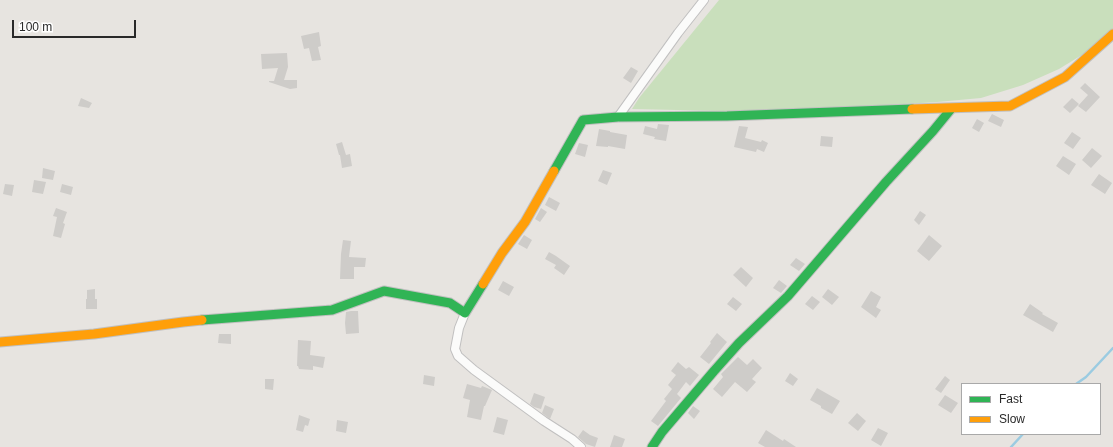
<!DOCTYPE html>
<html>
<head>
<meta charset="utf-8">
<style>
	body { margin:0 }
	#map { position:relative; width:1113px; height:447px; overflow:hidden; background:#e7e4e0; font-family:Helvetica,sans-serif }
	canvas { display:block }
	.legend { position:absolute; left:961px; top:383px; width:140px; height:52px; box-sizing:border-box; background:#fff; border:1px solid #a9a9a9; margin:0; padding:5px 7px; list-style:none; font-size:12px; color:#292929 }
	.legend li { display:flex; align-items:center; gap:8px; height:20px }
	.legend b { width:20px; border:1px solid #a9a9a9 }
	.scale { position:absolute; left:12px; top:20px; width:124px; height:18px; box-sizing:border-box; border:2px solid #292929; border-top:0; padding-left:5px; font-size:12px; line-height:14px; white-space:nowrap; color:#292929; -webkit-text-stroke:3px #fff; paint-order:stroke }
</style>
</head>
<body>
<div id="map">
<canvas width="1113" height="447"></canvas>
<ul class="legend">
<li><b style="height:5px;background:#30b455"></b>Fast</li>
<li><b style="height:5px;background:#ff9f0a"></b>Slow</li>
</ul>
<div class="scale">100 m</div>
</div>
<script>
const ctx = document.querySelector('canvas').getContext('2d');
ctx.lineJoin = 'round';
function fillPath(path, color) { ctx.fillStyle = color; ctx.fill(path, 'evenodd'); }
function trace(path, color, width, dash) { ctx.strokeStyle = color; ctx.lineWidth = width; ctx.lineCap = dash ? 'butt' : 'round'; ctx.setLineDash(dash || []); ctx.stroke(path); }
fillPath(new Path2D(`
	M719,0h394v29l-23,21 -31,19 -36,16 -42,13 -44,4 -96,6 -118,3 -91,-2 7,-11z`), '#c9dfbc');
trace(new Path2D(`
	M1076,384l10,-7 27,-29
	M1011,447l12,-13`), '#9bcbe1', 2.5);
fillPath(new Path2D(`
	M319,32l2,14 -3,1 3,13 -9,1 -3,-13 -5,1 -3,-13z
	M287,53l1,14 -4,13h13v8l-7,1 -21,-7v-1h5l4,-13 -16,1 -1,-15z
	M631,67l7,4 -7,12 -8,-5z
	M1085,83l15,14 -14,15 -8,-6 10,-11 -8,-7z
	M81,98l11,5 -3,5 -11,-2z
	M1072,98l7,6 -9,9 -7,-6z
	M992,114l12,6 -3,7 -13,-6z
	M977,119l7,4 -5,9 -7,-4z
	M658,124l11,1 -3,16 -12,-2 1,-2 -12,-3 2,-8 12,3z
	M739,126l9,1 -3,11 16,4 1,-2 6,3 -4,9 -7,-3 -1,3 -22,-5z
	M599,129l11,2v1l17,3 -2,14 -17,-3v1l-12,-1z
	M1072,132l9,6 -8,11 -9,-6z
	M821,136l12,1 -1,10 -12,-1z
	M342,142l4,13 4,-1 2,12 -10,2 -2,-13h-1l-3,-11z
	M579,143l9,2 -3,12 -10,-3z
	M1092,148l10,8 -11,12 -9,-8z
	M1063,156l13,8 -7,11 -13,-9z
	M43,168l12,3 -2,9 -11,-2z
	M603,170l9,3 -5,12 -9,-4z
	M1099,174l13,9 -7,11 -14,-9z
	M34,180l12,2 -3,12 -11,-2z
	M5,184l9,1 -2,11 -9,-2z
	M62,184l11,3 -2,8 -11,-3z
	M549,197l11,6 -4,8 -11,-6z
	M56,208l11,4 -4,11 2,1 -4,14 -8,-2 4,-19 -4,-1z
	M541,208l6,4 -7,10 -5,-3z
	M920,211l6,4 -7,10 -5,-5z
	M524,235l8,5 -5,9 -9,-5z
	M929,235l13,11 -13,15 -12,-10z
	M343,240l8,1 -2,16 17,1 -1,9h-11v12h-14l1,-25z
	M549,252l7,4 14,10 -6,9 -10,-7 2,-3 -11,-6z
	M796,258l9,6 -6,7 -9,-6z
	M741,267l12,11 -7,9 -13,-12z
	M779,280l8,6 -6,7 -8,-5z
	M503,281l11,6 -5,9 -11,-6z
	M95,289v10h2v10h-11v-10h1v-9z
	M828,289l11,8 -7,8 -10,-8z
	M871,291l10,6 -5,10 5,3 -5,8 -15,-11z
	M812,296l8,6 -7,8 -8,-6z
	M733,297l9,7 -6,7 -9,-7z
	M1030,304l13,9 -1,1 16,9 -5,9 -30,-17z
	M351,311h7l1,22 -13,1 -1,-11 1,-11z
	M717,333l10,9 -18,22 -9,-7 11,-14 -1,-1z
	M219,334h12v10l-13,-1z
	M298,340l13,1 -1,14 15,2 -2,11 -10,-2v4l-14,-1 -1,-3h-1z
	M738,357l9,8 6,-6 9,9 -10,11 4,3 -9,10 -12,-10 -13,15 -9,-8 10,-12 -2,-3z
	M678,362l8,7 3,-2 10,8 -9,11 -4,-4 -9,12 4,4 -23,28 -7,-5 15,-20 -2,-2 8,-10 -4,-4 8,-10 -5,-4z
	M790,373l8,6 -5,7 -8,-5z
	M424,375l11,2 -1,9 -11,-2z
	M945,376l5,4 -9,13 -6,-4z
	M265,379h9l-1,11 -8,-1z
	M467,384l14,4 1,-2 10,4 -7,16h-1l-3,14 -14,-3 3,-17 -7,-2z
	M817,388l23,13 -8,13 -11,-6v-2l-11,-6z
	M534,393l11,4 -4,12 -7,-2 -4,-3z
	M945,395l13,8 -7,10 -13,-8z
	M545,405l9,4 -4,10 -8,-6z
	M693,406l7,5 -6,8 -6,-6z
	M857,413l9,8 -8,10 -10,-8z
	M299,415l11,4 -2,7 -3,-1 -2,7 -7,-2z
	M497,417l11,3 -4,15 -11,-3z
	M337,420l11,2 -2,11 -10,-2z
	M878,428l10,5 -7,13 -10,-6z
	M583,430l7,5 8,3 -3,9 -9,-3 -8,-7z
	M766,430l17,11 1,-2 12,8h-31l-7,-4z
	M614,435l11,4 -3,8h-12z`), '#ceccc9');
const street = new Path2D(`
	M618,117l60,-84 26,-33
	M465,313l-6,15 -4,21 3,7 16,14 70,51 28,18 9,8`);
const fast = new Path2D(`
	M554,171l29,-51 35,-3 109,-1 185,-7
	M202,320l130,-10 52,-19 66,12 15,10 18,-29
	M652,447l10,-15 52,-61 25,-28 49,-47 98,-114 47,-51 18,-22`);
const slow = new Path2D(`
	M912,109l98,-3 55,-29 48,-43
	M483,284l19,-31 23,-31 29,-51
	M0,342l94,-8 89,-12 19,-2`);
trace(street, '#c1c0c0', 10);
trace(fast, '#c1c0c0', 11);
trace(slow, '#c1c0c0', 11);
trace(street, '#fbfbfa', 8);
trace(fast, '#30b455', 9);
trace(slow, '#ff9f0a', 9);
</script>
</body>
</html>
